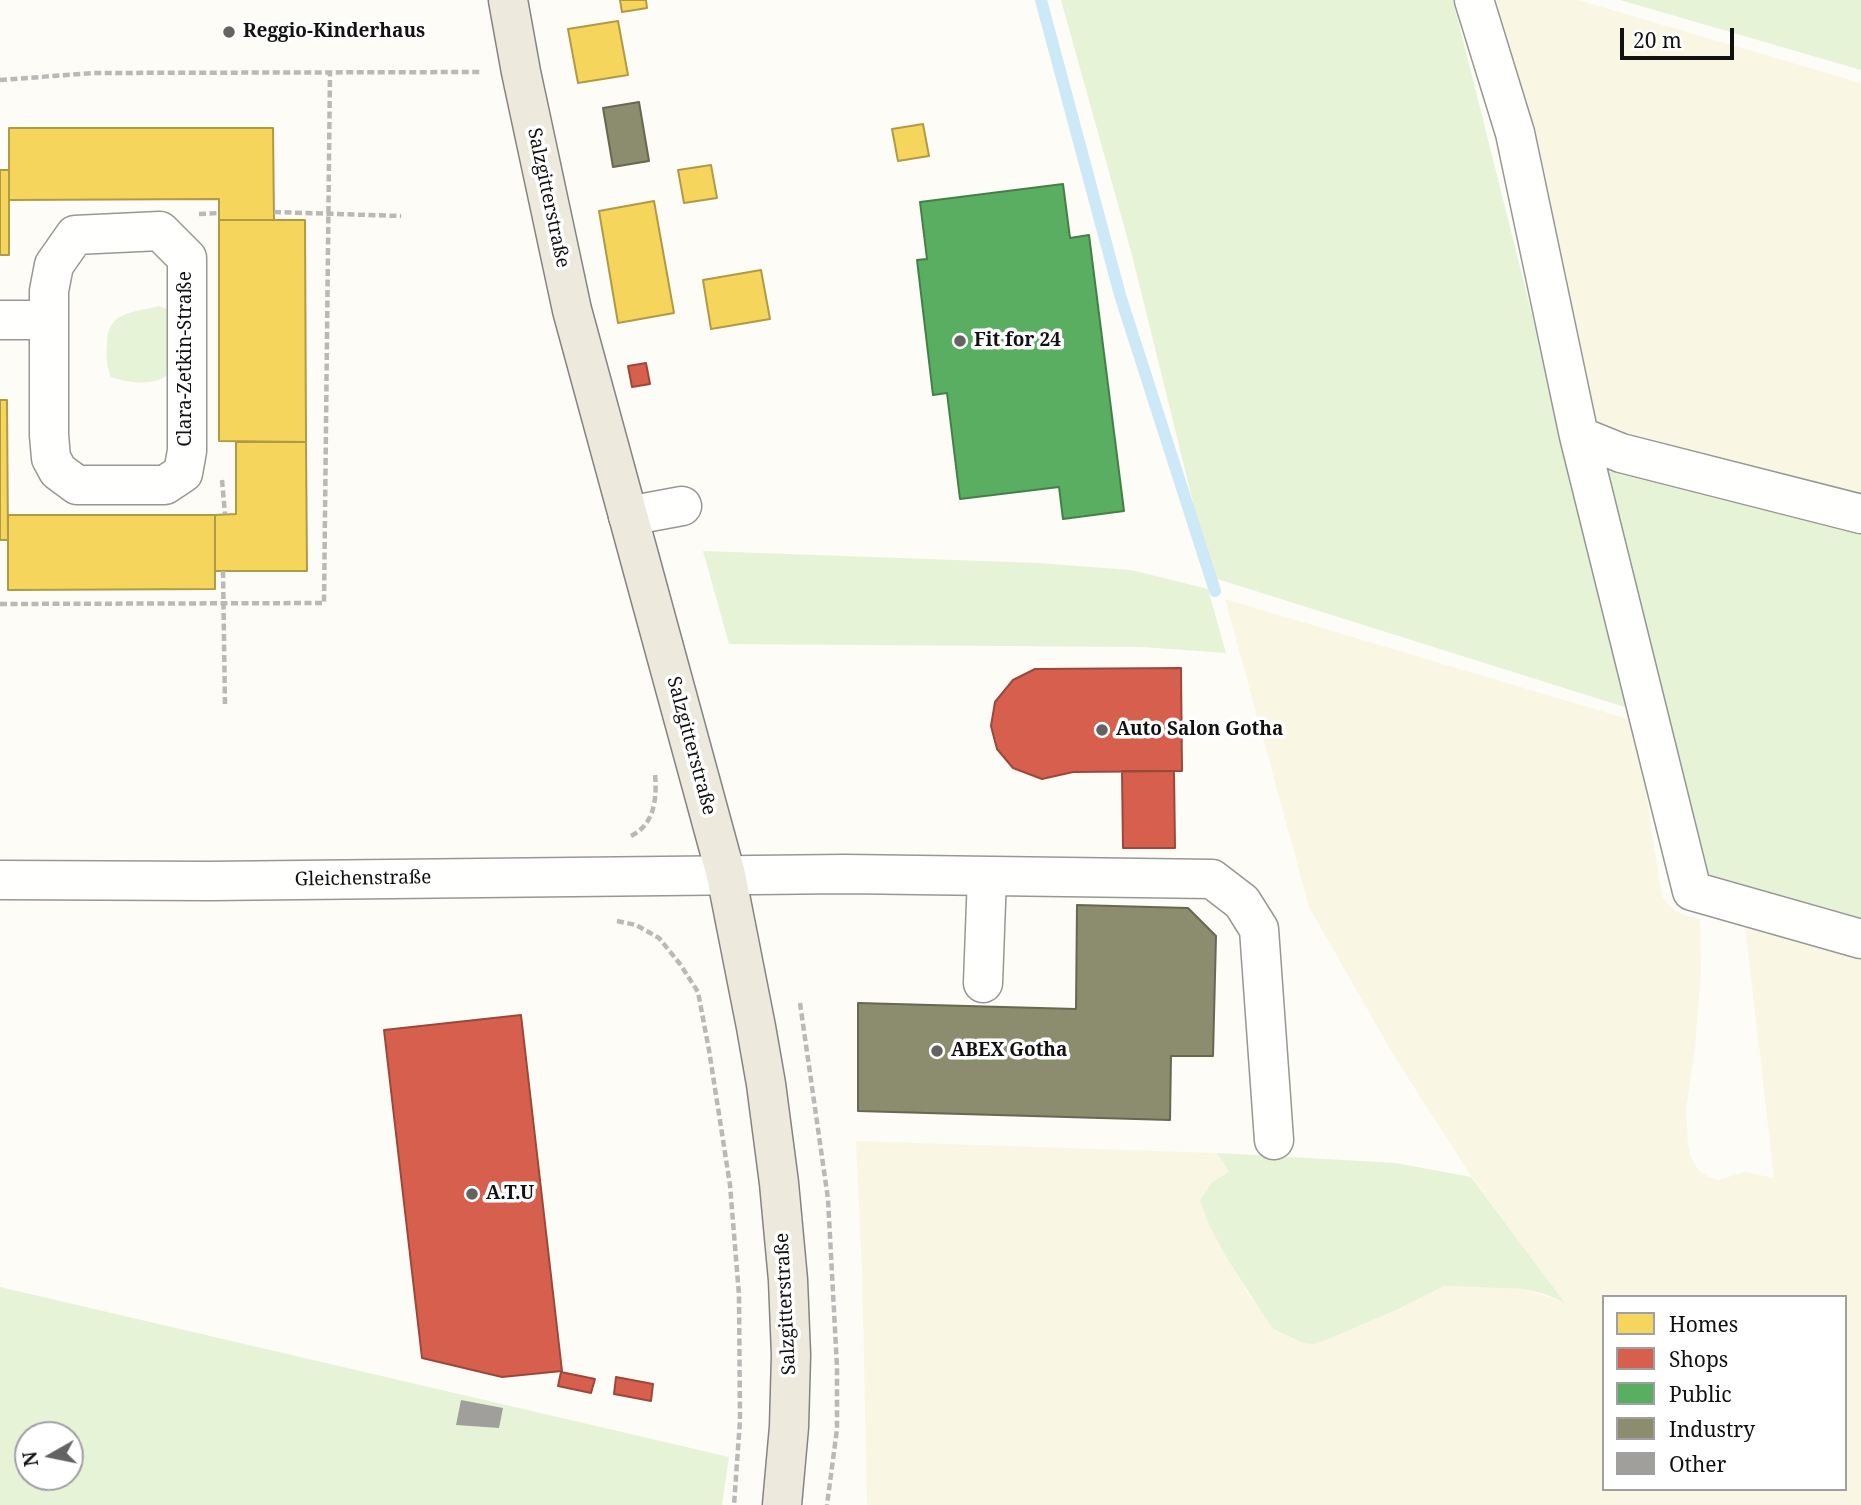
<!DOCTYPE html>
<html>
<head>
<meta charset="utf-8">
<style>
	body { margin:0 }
	#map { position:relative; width:1861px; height:1505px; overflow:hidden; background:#fdfcf7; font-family:"Noto Serif",serif }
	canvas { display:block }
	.legend { position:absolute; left:1602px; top:1295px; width:245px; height:196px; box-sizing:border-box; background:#fff; border:2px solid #a0a0a0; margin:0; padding:9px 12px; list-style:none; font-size:21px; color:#111 }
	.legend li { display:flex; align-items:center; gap:14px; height:35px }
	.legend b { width:35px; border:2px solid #a0a0a0 }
	.north { position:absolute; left:14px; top:1421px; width:70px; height:70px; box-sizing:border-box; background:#fff; border:2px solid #a0a0a0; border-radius:50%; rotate:261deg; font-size:19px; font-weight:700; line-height:28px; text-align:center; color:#111 }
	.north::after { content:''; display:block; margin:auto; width:24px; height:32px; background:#646362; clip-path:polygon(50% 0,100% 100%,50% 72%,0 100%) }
	.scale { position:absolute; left:1620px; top:28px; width:114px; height:32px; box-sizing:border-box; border:4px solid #111; border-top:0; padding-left:9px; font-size:21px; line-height:24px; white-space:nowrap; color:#111; -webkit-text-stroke:5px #fff; paint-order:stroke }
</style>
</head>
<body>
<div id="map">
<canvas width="1861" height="1505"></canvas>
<ul class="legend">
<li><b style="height:19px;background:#f6d55c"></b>Homes</li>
<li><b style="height:19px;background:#d6604d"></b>Shops</li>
<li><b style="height:19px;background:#5aae61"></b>Public</li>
<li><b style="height:19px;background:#8c8c6e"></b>Industry</li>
<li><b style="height:19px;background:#a19f9c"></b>Other</li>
</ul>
<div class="north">N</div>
<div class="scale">20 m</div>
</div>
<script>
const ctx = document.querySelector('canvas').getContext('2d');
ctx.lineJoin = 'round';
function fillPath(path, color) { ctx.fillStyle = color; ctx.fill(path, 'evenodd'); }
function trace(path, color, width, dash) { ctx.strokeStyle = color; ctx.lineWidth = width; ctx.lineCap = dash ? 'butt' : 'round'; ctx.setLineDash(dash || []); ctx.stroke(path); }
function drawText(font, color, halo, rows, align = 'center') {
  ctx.font = font + ' "Noto Serif",serif'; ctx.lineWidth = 7; ctx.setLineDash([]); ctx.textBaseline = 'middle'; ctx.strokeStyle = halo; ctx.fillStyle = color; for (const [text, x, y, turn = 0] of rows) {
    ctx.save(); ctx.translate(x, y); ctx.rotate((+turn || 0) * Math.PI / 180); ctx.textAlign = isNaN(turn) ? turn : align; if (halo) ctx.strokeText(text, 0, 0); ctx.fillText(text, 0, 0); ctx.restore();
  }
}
fillPath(new Path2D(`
	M1496,0h82l283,83v421l-267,-78z
	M1225,599l403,120 10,22 24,156 10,11 12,7 16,4 1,53 -6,76 -9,62 2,34 3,14 8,13 10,6 9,3 27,-8 29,6 -29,-253 116,23v557h-994l-5,-237 -6,-127 361,12 12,19 -17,10 -1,47 38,66 15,21 67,22 63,-27 50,-25 79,3 41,13 -93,-126 -77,-120 -85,-149zM1604,1297h241v192h-241z`), '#f9f7e4');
fillPath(new Path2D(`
	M1061,0h392l178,709 -417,-131 -10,-31 -73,-296z
	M1620,0h241v70z
	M159,306l8,3 4,6v55c0,0 -7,8 -8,8 -14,8 -38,4 -52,-1 -5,-12 -5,-21 -4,-33 0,-33 26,-31 52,-38z
	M1602,465l259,59v396l-160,-48z
	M703,551l335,12 93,7 77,19 18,64 -84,-6 -413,-3z
	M1217,1153l179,10 75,14 94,126 -20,-9 -22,-5 -79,-3 -50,25 -63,27 -17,6 -11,-1 -29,-14 -10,-13 -36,-56 -17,-31 -11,-28 12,-19 17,-10z
	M0,1287l729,170 -7,48h-722zM28,1435h42v42h-42z`), '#e7f3d7');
const homes = new Path2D(`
	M620,0h26l1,8 -25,4z
	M618,21l10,54 -50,8 -10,-54z
	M923,124l6,32 -31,5 -6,-32z
	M9,128h264l1,92h-55v-21l-210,1z
	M711,165l6,33 -33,5 -6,-33z
	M0,170h9v85h-9z
	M654,201l20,112 -56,10 -19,-112z
	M219,220h86l1,222 -87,-1z
	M761,270l9,49 -59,10 -8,-49z
	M0,400h7l1,140h-8z
	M236,442h70l1,129h-92v-56l21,-1z
	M8,515h207v74l-207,1z`);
fillPath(homes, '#f6d55c');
trace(homes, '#b19a46', 2);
const shops = new Path2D(`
	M646,363l4,21 -18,3 -4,-21z
	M1181,668l1,103 -109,1 -31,7 -29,-11 -16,-19 -6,-23 4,-24 18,-22 22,-11z
	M1122,771h52l1,77h-52z
	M521,1015l41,356 -60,6 -80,-19 -38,-328z
	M561,1372l34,7 -4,14 -33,-7z
	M616,1377l37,7 -2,17 -37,-7z`);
fillPath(shops, '#d6604d');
trace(shops, '#9b483b', 2);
const public = new Path2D(`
	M1063,184l7,54 19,-3 35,276 -61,8 -4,-32 -99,12 -13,-106 -14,2 -16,-135 10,-1 -7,-57z`);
fillPath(public, '#5aae61');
trace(public, '#447f49', 2);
const industry = new Path2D(`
	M639,102l10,59 -36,6 -10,-59z
	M1077,905l111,3 28,28 -3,120h-42l-1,64 -312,-9v-108l218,6z`);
fillPath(industry, '#8c8c6e');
trace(industry, '#676752', 2);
trace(new Path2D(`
	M1041,0l79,295 95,296`), '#cde8f7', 12);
fillPath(new Path2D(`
	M461,1400l42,8 -4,20 -43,-3z`), '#a19f9c');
const minor = new Path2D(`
	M1474,0l41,133 64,303 113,455 169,48
	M160,231l27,27v193l-4,22 -18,12h-88l-19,-14 -7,-13 -2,-23v-144l5,-26 21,-30z
	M0,320h48
	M1579,436l42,17 240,61
	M628,516l54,-10
	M0,880l210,1 635,-7 367,5 30,23 17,27 15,211
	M983,983l4,-107`);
const major = new Path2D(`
	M508,0l13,72 51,238 154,565 30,152 10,57 13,99 9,97 3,75 -2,72 -7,78`);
trace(minor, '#979795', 41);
trace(major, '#858482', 41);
trace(new Path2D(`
	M0,80l94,-7 388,-1
	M274,212l127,4
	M199,214l20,-1
	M222,480l3,34
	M223,571l2,135
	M0,604l324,-1 6,-531
	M631,836c24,-12 26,-38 24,-62
	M617,921l19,4 23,13 21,26 18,28 11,58 21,135 9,110 1,125 -6,85
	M800,1003l28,196 9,168v62l-10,76`), '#b9b9b8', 4.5, [7, 3.5]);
trace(minor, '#fffffe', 38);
trace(major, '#ede9dc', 38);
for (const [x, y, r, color] of [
	[229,32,7,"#646362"],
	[960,341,7,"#646362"],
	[1102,730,7,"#646362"],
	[937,1051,7,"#646362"],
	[472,1194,7,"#646362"]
]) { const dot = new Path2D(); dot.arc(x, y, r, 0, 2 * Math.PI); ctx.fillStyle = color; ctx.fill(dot); trace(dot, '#fff', 2.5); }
drawText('bold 19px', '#111', '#fff', [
	["Reggio-Kinderhaus",243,32],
	["Fit for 24",974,341],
	["Auto Salon Gotha",1116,730],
	["ABEX Gotha",951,1051],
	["A.T.U",486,1194]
], 'left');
drawText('19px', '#111', '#fff', [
	["Salzgitterstraße",548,198,78],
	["Clara-Zetkin-Straße",186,359,-90],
	["Salzgitterstraße",691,746,75],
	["Gleichenstraße",363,879,-1],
	["Salzgitterstraße",786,1304,-93]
]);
</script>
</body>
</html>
